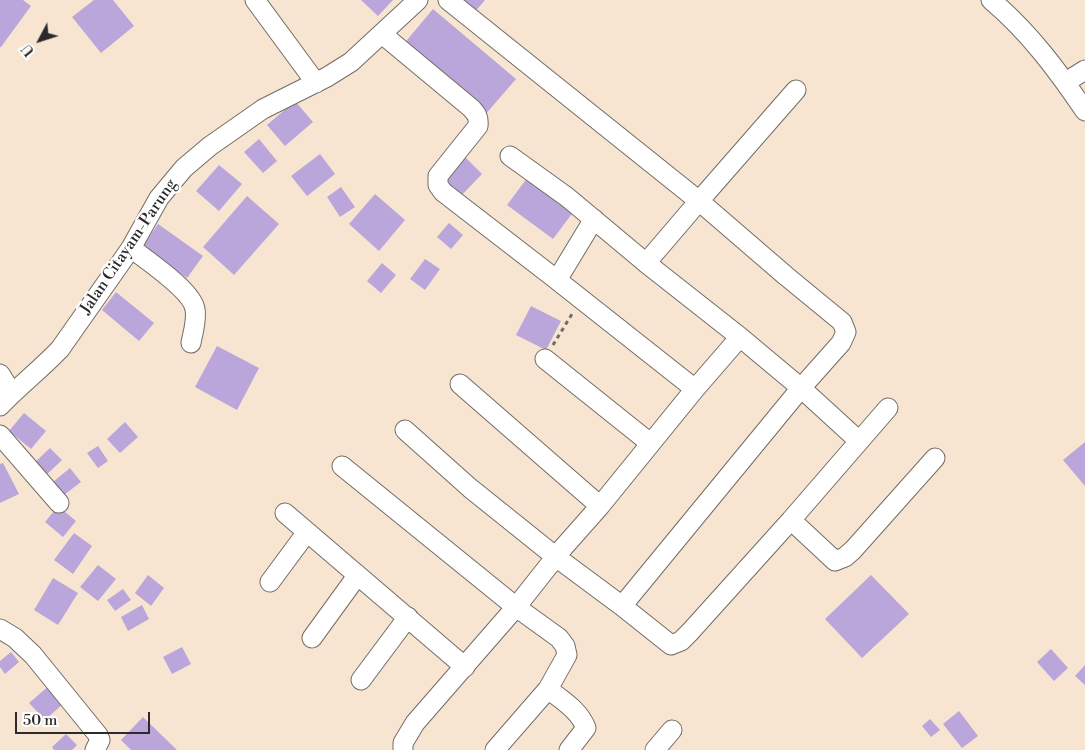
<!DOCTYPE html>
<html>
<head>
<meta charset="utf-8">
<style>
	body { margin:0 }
	#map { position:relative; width:1085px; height:750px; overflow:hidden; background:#f7e5d1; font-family:"Libre Bodoni",serif }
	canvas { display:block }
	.north { position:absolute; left:15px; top:15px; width:50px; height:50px; -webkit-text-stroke:4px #fff; paint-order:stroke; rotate:230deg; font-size:14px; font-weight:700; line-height:20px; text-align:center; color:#2b2b2b }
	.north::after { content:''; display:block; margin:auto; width:18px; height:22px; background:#2b2b2b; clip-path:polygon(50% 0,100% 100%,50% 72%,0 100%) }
	.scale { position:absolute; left:15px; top:712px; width:135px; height:22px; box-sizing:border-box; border:2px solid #2b2b2b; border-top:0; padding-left:6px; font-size:15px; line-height:18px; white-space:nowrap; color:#2b2b2b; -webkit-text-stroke:4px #fff; paint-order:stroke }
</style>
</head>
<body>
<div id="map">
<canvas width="1085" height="750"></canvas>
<div class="north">U</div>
<div class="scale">50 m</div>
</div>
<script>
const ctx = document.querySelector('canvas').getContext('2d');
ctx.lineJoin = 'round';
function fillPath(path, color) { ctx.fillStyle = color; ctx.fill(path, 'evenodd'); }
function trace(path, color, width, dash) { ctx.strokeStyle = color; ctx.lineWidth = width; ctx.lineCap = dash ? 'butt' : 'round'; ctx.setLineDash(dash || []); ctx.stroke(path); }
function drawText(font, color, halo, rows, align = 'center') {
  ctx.font = font + ' "Libre Bodoni",serif'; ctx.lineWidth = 4.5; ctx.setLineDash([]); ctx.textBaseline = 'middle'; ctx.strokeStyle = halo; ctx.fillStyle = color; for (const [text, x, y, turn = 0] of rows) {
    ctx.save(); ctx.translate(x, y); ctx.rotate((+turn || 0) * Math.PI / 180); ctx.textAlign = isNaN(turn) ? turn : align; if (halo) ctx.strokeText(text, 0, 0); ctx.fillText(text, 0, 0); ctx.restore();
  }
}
fillPath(new Path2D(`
	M0,0h23l8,6 -30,41h-1z
	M94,0h19l21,26 -33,27 -29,-36z
	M361,0h32l-15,16z
	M459,0h26l-11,13z
	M433,9l83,70 -32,37 -82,-70z
	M295,101l18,21 -28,24 -18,-21z
	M259,139l18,22 -14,12 -19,-21z
	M320,154l15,20 -28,22 -16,-20z
	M465,157l17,17 -22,23 -18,-18z
	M219,165l23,19 -23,27 -23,-20z
	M528,177l46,34 -21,28 -46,-34z
	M341,187l14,20 -15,10 -13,-20z
	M375,194l30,26 -26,31 -30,-27z
	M247,196l32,28 -45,51 -31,-28z
	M449,223l14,12 -12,14 -14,-12z
	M158,224l45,32 -16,22 -44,-32z
	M425,259l15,10 -15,21 -15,-11z
	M382,263l14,12 -15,18 -14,-12z
	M116,292l38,31 -15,18 -37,-31z
	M531,306l30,15 -15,29 -30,-15z
	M217,346l42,22 -22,42 -42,-23z
	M24,413l22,18 -15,18 -22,-18z
	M125,422l13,15 -18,16 -13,-14z
	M1085,442v44l-22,-26z
	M98,446l10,15 -10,7 -11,-15z
	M50,448l12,12 -19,18 -12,-12z
	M3,463l16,31 -19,9v-39z
	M70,468l11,14 -17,13 -11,-13z
	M58,506l18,15 -13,16 -18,-15z
	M74,533l18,13 -19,28 -19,-14z
	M98,565l18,14 -18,22 -18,-14z
	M148,575l16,13 -13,18 -16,-13z
	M871,575l38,39 -47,44 -37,-39z
	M53,578l25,15 -20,32 -24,-15z
	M123,589l8,11 -16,11 -8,-11z
	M142,605l7,14 -21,12 -7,-14z
	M182,647l9,17 -19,10 -9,-17z
	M1051,649l17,19 -14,13 -17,-19z
	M11,652l8,10 -14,12 -5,-7v-6z
	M1085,665v20l-10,-9z
	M50,685l15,17 -20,18 -16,-17z
	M959,711l19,25 -16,12 -19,-24z
	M143,717l34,33h-46l-10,-10z
	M930,719l10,11 -9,7 -9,-11z
	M66,734l11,11 -5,5h-18l-2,-3z`), '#baa6da');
const street = new Path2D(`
	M255,0l61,83
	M448,0l251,201 -53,62 94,74 61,51 58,53
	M991,0c38,32 67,71 94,111
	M382,34l89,74c6,6 8,10 7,18l-40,50v9l5,7 114,88
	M1066,82l19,-12
	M510,156l57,41 79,66
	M594,219l-37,61 138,109
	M131,248c15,12 61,42 64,61 2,11 -2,23 -4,34
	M545,359l105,84
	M0,374l12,19
	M460,384l140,122
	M0,406c19,-20 41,-37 60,-57l71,-101 28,-50 25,-30 26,-22 53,-37 64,-32 24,-15 67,-62
	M405,430l65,58 86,69 66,49 49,39 10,-4 9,-9 101,-112 44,41 10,-4 8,-7 82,-92
	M0,435l59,68
	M342,466l174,141 43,31 6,8 2,9 -19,34 -53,61
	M285,513l180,154
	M791,520l97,-112
	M270,582l37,-50
	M622,606l179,-218 40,-45 5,-11 -4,-10 -56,-46 -87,-75 97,-111
	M0,629l15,9 18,17 65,80 2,5 -5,10
	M312,638l45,-62
	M361,680l47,-63
	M548,689c15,12 31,21 38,39l-17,22
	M403,750v-7l12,-20 101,-116 46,-58 38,-43 95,-117 45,-52
	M655,750l17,-20`);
trace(street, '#726c65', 21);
trace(new Path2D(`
	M553,345l19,-31`), '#726c65', 3, [4, 4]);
trace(street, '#fff', 19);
drawText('16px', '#2b2b2b', '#fff', [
	["Jalan Citayam-Parung",129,247,-56]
]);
</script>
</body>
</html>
